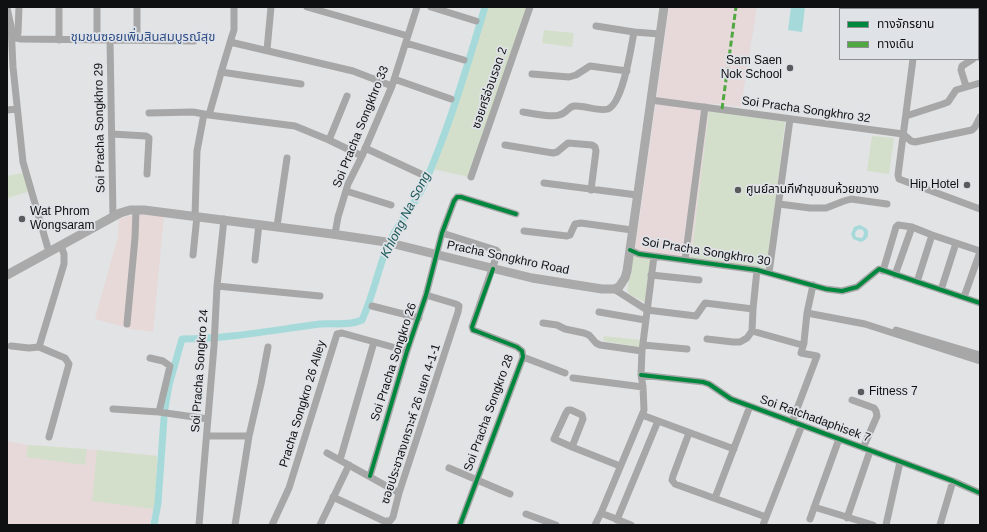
<!DOCTYPE html>
<html>
<head>
<meta charset="utf-8">
<style>
	body { margin:0 }
	#map { position:relative; width:987px; height:532px; overflow:hidden; background:#e1e3e5; font-family:Helvetica,"Noto Sans Thai",sans-serif }
	canvas { display:block }
	.frame { position:absolute; inset:0; border:8px solid #0f1012; pointer-events:none }
	.legend { position:absolute; left:839px; top:8px; width:140px; height:52px; box-sizing:border-box; background:#dfe2e7; border:1px solid #8c8e92; margin:0; padding:5px 7px; list-style:none; font-size:12px; color:#0f1012 }
	.legend li { display:flex; align-items:center; gap:8px; height:20px }
	.legend b { width:20px; border:1px solid #8c8e92 }
</style>
</head>
<body>
<div id="map">
<canvas width="987" height="532"></canvas>
<div class="frame"></div>
<ul class="legend">
<li><b style="height:5px;background:#00873e"></b>ทางจักรยาน</li>
<li><b style="height:5px;background:#51a842"></b>ทางเดิน</li>
</ul>
</div>
<script>
const ctx = document.querySelector('canvas').getContext('2d');
ctx.lineJoin = 'round';
function fillPath(path, color) { ctx.fillStyle = color; ctx.fill(path, 'evenodd'); }
function trace(path, color, width, dash) { ctx.strokeStyle = color; ctx.lineWidth = width; ctx.lineCap = dash ? 'butt' : 'round'; ctx.setLineDash(dash || []); ctx.stroke(path); }
function drawText(font, color, halo, rows, align = 'center') {
  ctx.font = font + ' Helvetica,"Noto Sans Thai",sans-serif'; ctx.lineWidth = 3.5; ctx.setLineDash([]); ctx.textBaseline = 'middle'; ctx.strokeStyle = halo; ctx.fillStyle = color; for (const [text, x, y, turn = 0] of rows) {
    ctx.save(); ctx.translate(x, y); ctx.rotate((+turn || 0) * Math.PI / 180); ctx.textAlign = isNaN(turn) ? turn : align; if (halo) ctx.strokeText(text, 0, 0); ctx.fillText(text, 0, 0); ctx.restore();
  }
}
fillPath(new Path2D(`
	M669,7h88l-16,100 -31,-4 -19,155 -56,-8z
	M7,441l21,4 69,5 60,6 -1,46 -7,23h-142z`), '#e7d9da');
fillPath(new Path2D(`
	M140,214l24,2 -11,116 -22,-3 -36,-10 23,-83 1,-18z`), '#e7d9d8');
fillPath(new Path2D(`
	M487,7h41l-59,170 -36,-8 45,-132z
	M544,30l30,3 -2,14 -30,-4z
	M709,110l76,12 -18,146 -76,-10z
	M872,136l22,2 -5,36 -22,-3z
	M23,173l5,19 -21,6v-22z
	M635,255l16,3 -5,45 -17,-9 -2,-4 2,-9 4,-24z
	M604,336l37,4 -2,7 -36,-6z
	M28,445l59,4 -2,16 -59,-8z
	M97,450l60,6 -1,46 -3,7 -61,-8z`), '#d4dfcb');
fillPath(new Path2D(`
	M791,7h14l-3,25 -14,-2z
	M860,225l7,4c3,6 0,11 -6,13l-8,-3 -2,-5 3,-7zM859,229l4,1 1,3 -1,4 -2,1 -5,-1 -1,-3 1,-3z`), '#a6dada');
trace(new Path2D(`
	M165,408l4,-23 13,-46c46,0 92,-9 138,-15 14,-1 29,2 42,-4 11,-24 16,-51 26,-75 9,-22 26,-38 36,-60 25,-57 43,-118 61,-178
	M154,525l4,-22 6,-85`), '#a6dada', 7);
trace(new Path2D(`
	M59,7v33
	M307,7l101,29
	M431,7l45,14
	M7,8l4,18 2,41 10,95 26,90
	M864,9v-2
	M919,9l1,-2
	M596,26l38,6 26,2
	M12,37l9,2 89,1 3,177
	M12,37l5,-2 1,-2 1,-26
	M97,40v-33
	M110,40l84,1
	M137,40v-33
	M230,42l123,29 39,15
	M406,43l58,17
	M267,50l4,-43
	M978,57l2,-1
	M913,59l-15,116 1,4 81,30
	M221,72l80,12
	M532,74l37,3 7,-2 14,-9 37,5
	M394,79l57,20
	M966,86l-5,-16 1,-4 11,-7
	M651,100l252,34 8,7 4,1 57,-12 3,-3 5,-10
	M7,110l10,-1
	M523,112c9,1 28,6 36,3 7,-1 9,-8 15,-9 11,-1 24,6 34,3 15,-6 23,-61 26,-77
	M149,113l44,-1 11,2
	M209,115l86,11 34,14 33,16
	M906,116l37,-12 5,-2 8,-12 24,-7
	M112,134l34,2 3,2 -2,36
	M329,140l18,-44
	M505,145l48,8 4,-1 11,-9 24,2 3,2 1,4 -5,39
	M365,148l56,26
	M471,177l59,-170
	M544,183l93,12
	M346,191l45,14
	M779,204l31,4h16l18,-7 7,-2 36,5
	M195,216l2,-65 7,-37 5,1 14,-49 9,-30 2,-6v-23
	M277,226l10,-68
	M524,231l43,5 3,-1 5,-11 6,-1 51,7
	M442,233l54,17 2,2 -26,75 1,3 3,1 41,16 5,4 1,6 -63,168
	M335,234l3,-17 10,-33 14,-28 30,-70 25,-79
	M630,250l9,4 118,16 69,19 16,2 15,-4 22,-18 101,34
	M193,255l4,-39
	M255,260l4,-36
	M685,260l20,-153
	M883,271l13,-44 2,-2 14,2 20,8 48,16
	M769,273l21,-154
	M651,275l48,5
	M895,275l17,-48
	M917,282l15,-47
	M217,286l103,10
	M614,289l33,21 49,6 9,-13 48,6
	M941,290l15,-47
	M964,297l16,-45
	M372,306l47,12
	M599,312l46,8
	M807,313l58,11 115,37
	M543,323l14,2 8,4 19,4 5,2 7,8 4,2 42,6
	M127,324l8,-86 1,-28
	M896,330l84,25
	M752,331l50,14 2,-3 3,-29 6,-28
	M707,339l26,3h7l7,-4 5,-7 1,-22 4,-39
	M643,345l44,4
	M11,346l18,2 10,-1
	M523,357l42,16
	M150,358l13,3 7,5 -11,46
	M641,375l62,7 6,2 22,15 222,82 27,12
	M573,378l70,9
	M852,400l22,8 2,3 1,5 -14,32
	M113,409l46,3 49,7
	M642,415l92,34
	M792,422l25,-66 -16,-3 3,-10
	M689,433l-16,43 -1,4 3,4 91,33
	M207,436h42
	M49,437l20,-73 -4,-6 -26,-11 25,-83v-10l-3,-8
	M572,447l11,-28 -1,-4 -11,-5h-3l-2,3 -12,26 18,8 48,19
	M327,453l72,40
	M340,460l34,-118
	M449,468l61,26
	M370,476l37,-125 19,-56 16,-62 12,-32 3,-4h4l55,17
	M333,497l51,24h6l3,-4 6,-24 59,-181 1,-6 -3,-2 -30,-9
	M715,498l35,-92
	M814,507l59,18
	M601,513l30,12
	M526,514l30,11
	M847,518l23,-67
	M810,519l29,-80
	M617,520l41,-99
	M199,525l15,-179 3,-60 7,-67
	M235,525l14,-89 12,-52 7,-37
	M272,525l17,-37 48,-154 5,-1 65,18
	M320,525l29,-60
	M595,525l6,-12 43,-103 -1,-23 -2,-12 1,-24 12,-95
	M763,525l39,-100
	M886,525l14,-63
	M940,525l13,-44`), '#a7a7a8', 7);
trace(new Path2D(`
	M7,275l113,-62 10,-3h14l188,24 54,8 146,36 70,11h12l5,-2 6,-9 2,-7 37,-264`), '#aaa', 9);
trace(new Path2D(`
	M722,109l14,-102`), '#51a842', 3, [6, 3]);
trace(new Path2D(`
	M630,250l9,4 118,16 69,19 16,2 15,-4 22,-18 101,34
	M641,375l62,7 6,2 22,15 222,82 27,12
	M370,476l37,-125 19,-56 16,-62 12,-32 3,-4h4l55,17
	M460,525l63,-168 -1,-6 -5,-4 -41,-16 -3,-1 -1,-3 21,-58`), '#00873e', 4);
for (const [x, y, r, color] of [
	[790,68,4,"#585a5c"],
	[967,185,4,"#585a5c"],
	[738,190,4,"#585a5c"],
	[22,219,4,"#585a5c"],
	[861,392,4,"#585a5c"]
]) { const dot = new Path2D(); dot.arc(x, y, r, 0, 2 * Math.PI); ctx.fillStyle = color; ctx.fill(dot); trace(dot, '#dfe2e7', 1.5); }
drawText('12px', '#0f1012', '#dfe2e7', [
	["Sam Saen",782,61,"right"],
	["Nok School",782,75,"right"],
	["Hip Hotel",959,185,"right"],
	["ศูนย์ลานกีฬาชุมชนห้วยขวาง",746,190],
	["Wat Phrom",30,212],
	["Wongsaram",30,226],
	["Fitness 7",869,392]
], 'left');
drawText('12px', '#0f1012', '#dfe2e7', [
	["ซอยศรีอ่อนรอด 2",490,88,-71],
	["Soi Pracha Songkhro 32",806,110,8],
	["Soi Pracha Songkhro 33",361,127,-68],
	["Soi Pracha Songkhro 29",100,128,-91],
	["Soi Pracha Songkhro 30",706,252,9],
	["Pracha Songkhro Road",508,258,12],
	["Soi Pracha Songkro 26",394,362,-72],
	["Soi Pracha Songkro 24",200,371,-86],
	["Pracha Songkro 26 Alley",303,404,-73],
	["Soi Pracha Songkro 28",489,413,-70],
	["Soi Ratchadaphisek 7",815,419,20],
	["ซอยประชาสงเคราะห์ 26 แยก 4-1-1",411,424,-72]
]);
drawText('13px', '#304f87', '#dfe2e7', [
	["ชุมชนซอยเพิ่มสินสมบูรณ์สุข",143,37]
]);
drawText('italic 13px', '#1d5b5b', '#dfe2e7', [
	["Khlong Na Song",406,215,-63]
]);
</script>
</body>
</html>
